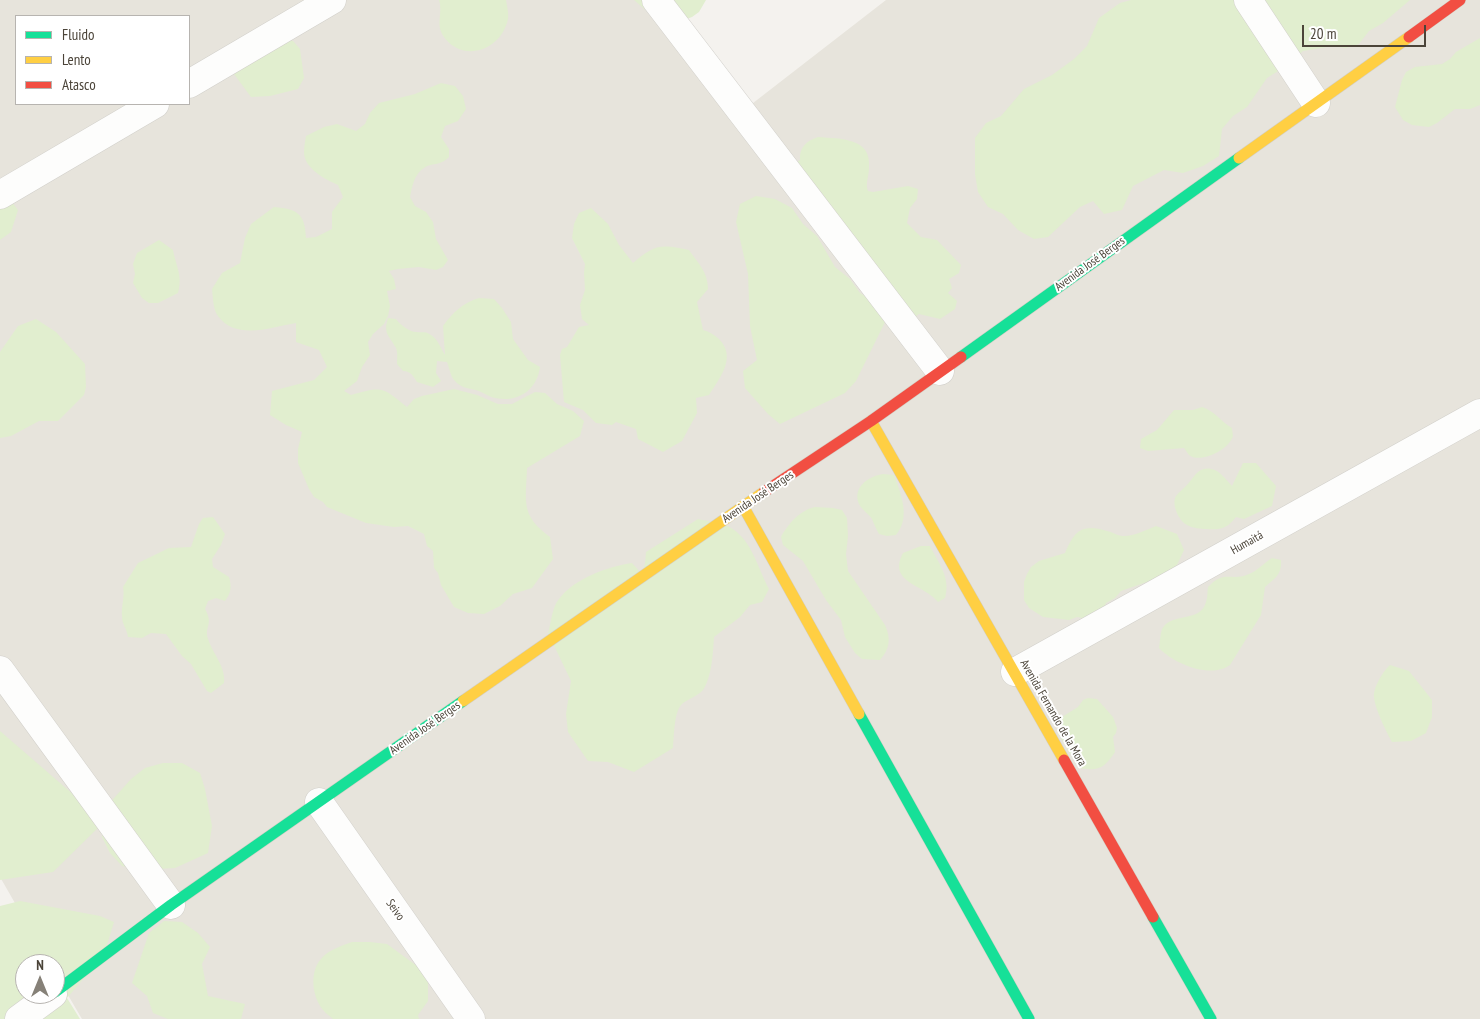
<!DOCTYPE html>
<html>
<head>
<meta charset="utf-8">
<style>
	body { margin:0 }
	#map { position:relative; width:1480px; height:1019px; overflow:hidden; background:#f4f2ee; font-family:"PT Sans Narrow",sans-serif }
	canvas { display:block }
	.legend { position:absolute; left:15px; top:15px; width:175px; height:90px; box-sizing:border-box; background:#fff; border:1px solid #b7b4b0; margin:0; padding:6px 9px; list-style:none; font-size:15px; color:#4b4439 }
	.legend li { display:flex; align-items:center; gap:10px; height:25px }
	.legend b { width:25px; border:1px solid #b7b4b0 }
	.north { position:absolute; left:15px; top:954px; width:50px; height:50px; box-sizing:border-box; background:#fff; border:1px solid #b7b4b0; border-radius:50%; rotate:0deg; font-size:14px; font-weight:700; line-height:20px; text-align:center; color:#4b4439 }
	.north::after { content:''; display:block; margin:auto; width:18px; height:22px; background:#868178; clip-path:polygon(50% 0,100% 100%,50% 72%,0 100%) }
	.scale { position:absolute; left:1302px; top:25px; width:124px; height:22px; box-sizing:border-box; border:2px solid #4b4439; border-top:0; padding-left:6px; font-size:15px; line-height:18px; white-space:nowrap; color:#4b4439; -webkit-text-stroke:4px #fff; paint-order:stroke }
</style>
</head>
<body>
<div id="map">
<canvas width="1480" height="1019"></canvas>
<ul class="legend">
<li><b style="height:6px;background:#16e098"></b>Fluido</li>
<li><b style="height:6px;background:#ffcf43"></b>Lento</li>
<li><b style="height:6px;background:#f24e42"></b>Atasco</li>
</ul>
<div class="north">N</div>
<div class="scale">20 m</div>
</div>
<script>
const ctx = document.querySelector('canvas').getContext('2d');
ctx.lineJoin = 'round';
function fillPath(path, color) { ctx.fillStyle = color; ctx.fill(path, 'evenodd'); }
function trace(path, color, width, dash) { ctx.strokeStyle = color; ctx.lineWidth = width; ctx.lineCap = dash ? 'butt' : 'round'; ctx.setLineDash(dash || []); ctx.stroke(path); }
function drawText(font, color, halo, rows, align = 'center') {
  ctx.font = font + ' "PT Sans Narrow",sans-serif'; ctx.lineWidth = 4; ctx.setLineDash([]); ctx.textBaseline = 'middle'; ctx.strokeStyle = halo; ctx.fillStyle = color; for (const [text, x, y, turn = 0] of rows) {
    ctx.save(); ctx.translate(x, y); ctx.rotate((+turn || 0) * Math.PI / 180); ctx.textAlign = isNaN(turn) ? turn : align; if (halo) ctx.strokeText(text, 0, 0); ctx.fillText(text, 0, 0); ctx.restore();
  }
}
fillPath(new Path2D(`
	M0,0h648l87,117 151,-117h594v1019h-1398l-27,-46v-9h-5l-50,-87zM16,16h173v88h-173z`), '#e7e4dc');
fillPath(new Path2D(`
	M439,0h67c1,6 3,14 2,19 -7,33 -48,45 -66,15 -6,-10 1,-23 -3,-34z
	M634,0h72l-7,12 -7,5 -8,3 -36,-8z
	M1131,0h279l-27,23 -14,8 -10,13 -13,4 -13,-2 -30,5 -20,17 -16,10 -20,29 -14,9 -11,13 -3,27 -16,10 -20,7 -19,-3 -31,16 -11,24 -18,4 -11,-13 -13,6 -32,30 -14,2 -16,-9 -15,-16 -15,-7 -10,-15 -3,-18v-36l11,-15 15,-7 23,-27 28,-14 22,-16 13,-13 12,-28 21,-15z
	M286,36l8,6 6,7 4,29 -6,11 -28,7 -19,1 -20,-27z
	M1480,38v67l-10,4h-15l-18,14 -8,4 -17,-2 -9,-5 -8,-13 7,-27 4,-8 9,-5 27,-3 8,-5 6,-7z
	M441,83l14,3 8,10 3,13 -8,12 -13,5 -4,11 8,12v8c-10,10 -17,5 -25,11 -10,6 -12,19 -14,29l5,9 11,6 7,10 3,17 12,21 -5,7 -7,3 -17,-3 -21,2 -9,2 5,8 2,10 -9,2 3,15 -2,10 -4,8 -11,10 -5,8 2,13 -8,12 -5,14 -13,10 7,4c32,-9 31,-8 56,12l7,-8 8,-3 32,-7 23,6 21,9h14l23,-12 10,1 12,11 16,7 11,10 -4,15 -53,32c-1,34 -7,47 23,69l3,22 -21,29 -19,6 -13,12 -16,8 -16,-1 -14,-6 -13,-22 -3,-12 -4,-5 -1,-17 -6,-5 -3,-12 -16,-8 -14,1 -28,-4 -39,-16 -4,-5 -9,-5 -5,-8 -11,-26v-14l4,-17 -16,-7 -16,-10 2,-24 42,-11 13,-13 -8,-17 -23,-8v-19c-24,4 -60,18 -78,-7 -5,-6 -5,-19 -6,-27l10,-16 18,-10 5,-25 6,-14 23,-17c24,2 31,7 32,31l10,-1 16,-8v-17l11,-15 -5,-12c-13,-6 -33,-16 -34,-32 0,-6 1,-12 2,-17l18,-9 13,-3 19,7 9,-7 5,-11 9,-10 36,-9z
	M818,137c22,2 54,0 51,31 0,8 -4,16 -1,23l5,1 35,-6 10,3 -1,10 -7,9 -3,15 14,14 16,3 24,25 -2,8 -10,6 3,9 -4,5 9,8 -2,8 -15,10 -21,-5 -7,5 -118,-155 6,-4c-1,-12 6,-19 18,-23z
	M0,192l11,9 7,9 -7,22 -11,8z
	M756,196l19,3 17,9 11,16 14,12 18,31 15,12 10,14 16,10 11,15 -31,63 -11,12 -65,31 -12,-10 -23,-26 -2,-17 14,-11 -7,-34 -2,-52 -12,-52 4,-18z
	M591,208l17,16 11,21 14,18c22,-19 28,-19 56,-13 9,13 19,22 19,39l-11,13 6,28c7,2 10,4 16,9 18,18 1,39 -10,56l-13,3 1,15 -15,28 -19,11 -25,-13 -2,-10 -20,-7 -4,3 -16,-2 -13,-13 -19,-8 -4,-47 2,-6 5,-2 12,-20 10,-2 -7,-6 -2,-14 5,-15 -1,-17 1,-9 -13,-26 2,-14 5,-11z
	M159,240l14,10c3,16 10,26 5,43l-20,10h-9l-7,-5 -9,-15 2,-9 -2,-10 4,-11z
	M479,298l15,1 8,9 9,14 2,17 15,21 12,7c-3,23 -22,36 -45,31 -5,-1 -9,-4 -14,-6 -8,-4 -19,-2 -27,-12 -3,-3 -5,-13 -7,-18l-10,-1 -1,12 5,8 -8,6 -16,-5c-4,-6 -6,-11 -14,-11l-6,-7c0,-5 1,-11 -1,-16 -7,-13 -13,-14 -8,-30l8,1c3,5 14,13 20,13 6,1 10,-1 15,3 7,4 10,14 14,20l-2,-29c10,-14 20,-23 36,-28z
	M36,319l20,13 29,32 1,23 -2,8 -26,26h-19l-28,15 -11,2v-86l18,-26z
	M1202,407c13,4 19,15 30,21 0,2 1,7 1,8 -4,14 -33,28 -44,19 -2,-2 -3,-5 -5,-7l-36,3 -8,-3 1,-9 16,-9 17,-20h19z
	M1243,463h13l20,23 -4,20 -28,13 -8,-2c-9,12 -16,13 -30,12 -5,0 -14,-1 -19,-4 -8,-4 -16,-21 -11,-29 3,-4 8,-8 11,-11 7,-8 12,-19 24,-16 9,1 15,11 21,17z
	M883,474l11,1c7,19 17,42 2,60l-9,1 -8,-2c-3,-5 -5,-10 -7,-15 -3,-5 -10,-9 -13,-15 -7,-17 10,-28 24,-30z
	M815,507l18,1 9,2 5,8 1,18 -2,18 2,17 37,54c6,13 5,24 -5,35l-18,-1 -7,-6 -10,-16 -4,-17 -15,-20 -23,-39 -20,-16 -2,-8c7,-13 19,-27 34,-30z
	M213,517l12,17 -4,11 -9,14 1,8 16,10c3,10 2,16 -4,24l-9,-3 -8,3 -3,8c9,16 -1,17 3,30 5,15 18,28 16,44l-13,10 -4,-2 -16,-27 -9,-8 -16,-22 -15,-1 -9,5 -14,-1c-1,-8 -6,-13 -6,-20 -1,-11 3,-20 1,-30l15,-24 31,-15 22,-1 8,-23 4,-6z
	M698,519c8,2 19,3 27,6 26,10 32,42 44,64l-7,13 -12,3 -10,12 -26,20c-1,15 -2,40 -11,53 -6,7 -18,10 -22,15 -7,8 -7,32 -8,43l-39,24 -26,-10 -20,-1 -20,-29 -2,-18 5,-33 -23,-48c3,-10 4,-26 11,-34 16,-21 48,-32 73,-36l10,11 3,-11 1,-11z
	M1156,526l21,8 7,16 -7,15 -13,11 -43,15 -6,7 -9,5 -4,9 -13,7 -12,-2 -8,3 -26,-3 -14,-9 -5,-8v-18l3,-8 4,-7 8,-6 26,-8c9,-22 17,-30 42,-22 5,1 9,4 15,5 10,1 24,-6 34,-10z
	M921,546h9c9,18 21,32 15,52l-7,4c-14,-18 -51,-19 -35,-49z
	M1272,558l9,2c1,15 -6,18 -16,27l-4,28 -31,50c-19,14 -56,-1 -71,-17 1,-6 1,-13 3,-19 9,-17 39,-6 44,-27 2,-5 1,-10 2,-15 17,-18 23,-5 41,-13 8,-3 15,-11 23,-16z
	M1390,665l19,6 23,29v17l-6,16 -15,8 -19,1c-6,-11 -17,-33 -18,-45 -1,-9 9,-26 16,-32z
	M1088,698l9,1 16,18 4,11 -1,5 -3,4 2,15c-11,17 -17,19 -36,16l-21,-35 4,-16 16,-10 5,-7z
	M0,731l104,90 3,-15 24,-27 14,-11 18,-5h19l18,10 5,16 7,37 -4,27 -33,15 -35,2 -18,-4 -12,-13 -8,-16 2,-15 -51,50 -53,8z
	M20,901l80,15 14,6 -10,33 -37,43 13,21h-80v-113zM25,964h30v30h-30z
	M164,921l18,1 16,11 12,14 -8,17 6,32 37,8 -4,15h-73l-15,-6 -6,-17 -15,-13 17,-50z
	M352,942h18l17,2 30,22 11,16v19l-10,14 1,4h-86c-3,-3 -7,-5 -9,-8 -12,-13 -15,-39 -3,-52 7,-9 20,-13 31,-17z`), '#e1eecf');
const street = new Path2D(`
	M656,0l284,371
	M1248,0l68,103
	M189,84l143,-84
	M0,195l155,-91
	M0,670l171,235
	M1015,672l465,-259
	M319,802l152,217
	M19,1019l34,-25`);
const fast = new Path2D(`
	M961,357l278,-199
	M859,714l170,305
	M1153,917l58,102
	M55,992l116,-87 292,-204`);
const slow = new Path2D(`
	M1239,158l170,-121
	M871,421l193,339
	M743,506l116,208
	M463,701l301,-209`);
const jam = new Path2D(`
	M1409,37l51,-37
	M764,492l107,-71 90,-64
	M1064,760l89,157`);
trace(street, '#d2d0cb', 29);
trace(fast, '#d3cfc5', 12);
trace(slow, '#d3cfc5', 12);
trace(jam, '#d3cfc5', 12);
trace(street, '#fdfdfc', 28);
trace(fast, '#16e098', 11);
trace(slow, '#ffcf43', 11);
trace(jam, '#f24e42', 11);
drawText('12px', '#4b4439', '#fff', [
	["Avenida José Berges",1090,264,-36],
	["Avenida José Berges",758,497,-34],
	["Humaitá",1247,543,-29],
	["Avenida Fernando de la Mora",1053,713,60],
	["Avenida José Berges",425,728,-35],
	["Seivo",395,910,55]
]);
</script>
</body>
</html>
